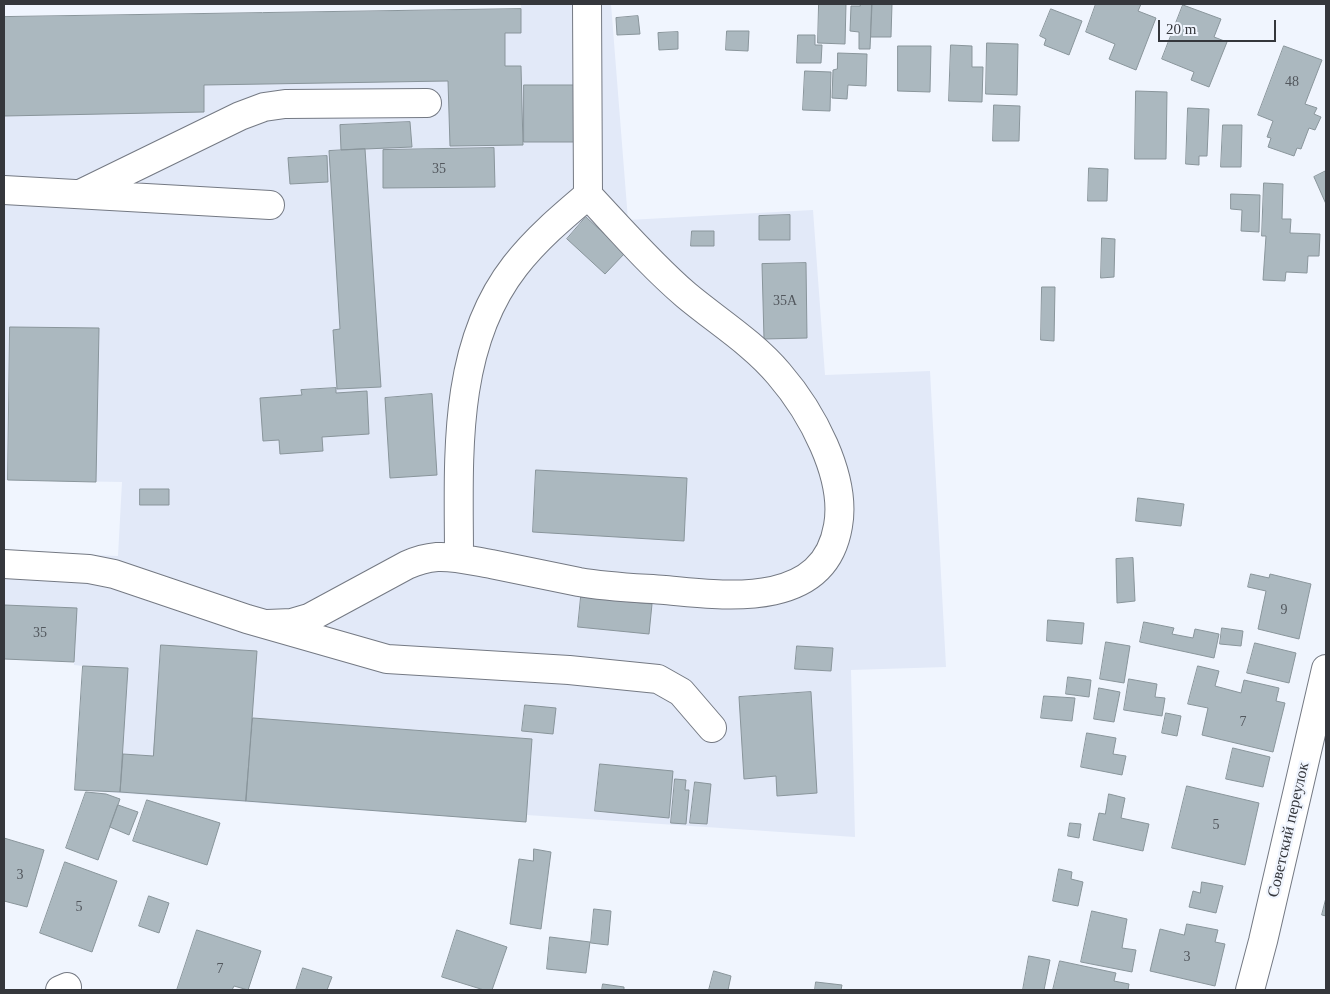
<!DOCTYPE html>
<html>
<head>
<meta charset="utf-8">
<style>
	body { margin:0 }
	#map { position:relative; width:1330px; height:994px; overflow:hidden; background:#f0f5fe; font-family:"Times New Roman",serif }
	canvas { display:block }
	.frame { position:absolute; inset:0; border:5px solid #35373c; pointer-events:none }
	.scale { position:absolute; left:1158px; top:20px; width:118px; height:22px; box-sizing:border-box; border:2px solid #35373c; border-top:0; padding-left:6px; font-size:15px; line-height:18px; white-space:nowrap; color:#35373c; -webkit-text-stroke:4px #f0f5fe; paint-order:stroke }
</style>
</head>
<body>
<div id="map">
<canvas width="1330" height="994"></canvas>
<div class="frame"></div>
<div class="scale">20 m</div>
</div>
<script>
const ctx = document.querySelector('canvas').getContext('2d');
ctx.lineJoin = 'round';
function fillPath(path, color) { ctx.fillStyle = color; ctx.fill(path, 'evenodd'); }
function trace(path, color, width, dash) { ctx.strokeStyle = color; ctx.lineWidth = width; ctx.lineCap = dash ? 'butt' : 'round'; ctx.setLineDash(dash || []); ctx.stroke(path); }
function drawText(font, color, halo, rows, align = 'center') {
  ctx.font = font + ' "Times New Roman",serif'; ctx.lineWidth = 4.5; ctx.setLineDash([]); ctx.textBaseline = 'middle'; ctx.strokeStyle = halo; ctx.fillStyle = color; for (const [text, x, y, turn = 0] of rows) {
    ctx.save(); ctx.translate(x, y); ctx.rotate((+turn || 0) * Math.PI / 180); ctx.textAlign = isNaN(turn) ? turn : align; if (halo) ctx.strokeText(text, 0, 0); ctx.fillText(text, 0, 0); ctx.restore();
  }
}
fillPath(new Path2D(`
	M521,4h90l17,216 185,-10 12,165 105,-4 16,296 -95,3 4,167 -328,-22 -1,7 -451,-32 8,-124 -9,-1v-3l-70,-3v-108l114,5 4,-74 -118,-2v-463l517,-8z`), '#e2e9f8');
const building = new Path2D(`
	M819,4h27l-1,40 -27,-1z
	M860,4h12l-2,45h-11v-17l-9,-1 1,-25h9z
	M872,4h20l-1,33h-20z
	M1096,4h45l-3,7 18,7 -20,52 -27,-11 6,-15 -29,-12z
	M1183,5l38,14 -7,18 13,5 -18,45 -18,-7 3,-8 -32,-13z
	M521,9v24h-16v33h16l2,79 -73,1 -2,-65 -244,4v27l-200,4v-99z
	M1051,9l31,12 -13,34 -25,-10 2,-6 -6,-3z
	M638,16l2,18 -23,1 -1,-17z
	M727,31h22l-1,20 -22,-1z
	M678,32v17l-19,1 -1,-17z
	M798,35h17v10h7l-1,18h-24z
	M987,43l31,1 -1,51 -31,-1z
	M951,45l21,1v21h11l-1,35 -33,-1z
	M898,46h33l-1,46 -32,-1z
	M1284,46l38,14 -17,44 12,4 -3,6 7,3 -6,13 -6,-2 -8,21 -4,-1 -3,8 -26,-9 3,-9 -4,-1 6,-16 -15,-6z
	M838,53l29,1 -1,32 -18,-1 -1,14 -15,-1 1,-28 4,-1z
	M805,71l26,1 -1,39 -27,-1z
	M524,85h51v57h-51z
	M1136,91l31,1 -1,67h-31z
	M994,105l26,1 -1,35h-26z
	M1188,108l21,1 -2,47h-8v9l-13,-1z
	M410,122l2,25 -71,3 -1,-25z
	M1223,125h19l-1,42h-20z
	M494,148l1,39 -112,1v-38z
	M365,149l16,238 -44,2 -4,-59 7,-1 -11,-178z
	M327,156l1,26 -38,2 -2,-26z
	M1089,168l19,1 -1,32h-19z
	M1326,171v33l-12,-27z
	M1264,183l19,1 -1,35h9l-1,14 30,1 -1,22h-11l-1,17 -21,-1 -1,9 -22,-1 3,-44h-4z
	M1231,194l29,1 -1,37 -18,-1 1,-21 -11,-1z
	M790,215v25h-31v-24z
	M586,217l39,36 -20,21 -38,-35z
	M692,231h22v15h-23z
	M1102,238l13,1 -1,38 -13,1z
	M806,263l1,75 -43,1 -2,-75z
	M1042,287h13l-1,54 -13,-1z
	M10,327l89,1 -3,154 -88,-2z
	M336,388v5l31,-2 2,43 -47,3 1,14 -43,3 -1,-14 -16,1 -3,-43 42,-3 -1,-5z
	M432,394l5,81 -47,3 -5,-80z
	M536,470l151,8 -3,63 -151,-9z
	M140,489h29v16h-29z
	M1138,498l46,6 -3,22 -45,-5z
	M1133,558l2,43 -18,2 -1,-44z
	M1251,574l18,4 1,-4 41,10 -12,55 -41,-10 8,-38 -18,-4z
	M581,597l71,7 -3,30 -71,-7z
	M4,605l73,3 -3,54 -70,-3z
	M1048,620l36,3 -2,21 -35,-3z
	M1144,622l30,6 -2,6 21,4 2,-9 24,5 -5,24 -74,-16z
	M1222,628l21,3 -2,15 -21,-2z
	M1106,642l24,4 -6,37 -24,-4z
	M1255,643l41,10 -7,30 -42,-10z
	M161,645l96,6 -11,150 -126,-9 3,-38 30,2z
	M797,646l36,2 -2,23 -36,-2z
	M83,666l45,2 -8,124 -45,-2z
	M1198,666l21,5 -4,15 26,7 3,-13 35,8 -3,13 9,2 -12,49 -71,-17 6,-27 -20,-4z
	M1068,677l23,3 -2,17 -23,-3z
	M1129,679l28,5 -2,13 10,1 -3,18 -38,-6z
	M1099,688l21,4 -6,30 -20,-3z
	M811,692l6,101 -40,3 -1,-20 -32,3 -5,-82z
	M1044,696l31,2 -3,23 -31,-3z
	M525,705l31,3 -3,26 -31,-3z
	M1166,713l15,3 -4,20 -15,-3z
	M253,718l279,21 -6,83 -280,-21z
	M1087,733l29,5 -3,16 13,2 -4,19 -41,-8z
	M1233,748l37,9 -7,30 -37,-8z
	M600,764l73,7 -4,47 -74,-7z
	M675,779l11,1 -1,10h4l-3,34 -15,-1z
	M695,782l16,2 -4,40 -17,-1z
	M1187,786l72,17 -14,62 -73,-17z
	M86,792l20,2 14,5 -22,61 -32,-12z
	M1109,794l16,4 -4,20 28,6 -6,27 -50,-11 6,-27 6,1z
	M147,800l73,23 -13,42 -74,-24z
	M118,805l20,7 -9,23 -19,-8z
	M1070,823l11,1 -2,14 -11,-2z
	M4,838l40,12 -17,57 -23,-6z
	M534,849l17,3 -10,77 -31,-5 9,-65 14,2z
	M65,862l52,19 -25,71 -52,-19z
	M1059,869l13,3 -1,7 12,3 -5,24 -25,-5z
	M1202,882l21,4 -7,27 -27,-6 4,-16 7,2z
	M149,896l20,7 -10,30 -20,-7z
	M1326,898v18l-4,-1z
	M594,909l17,2 -3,34 -17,-2z
	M1092,911l35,8 -5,29 14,2 -4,22 -51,-10z
	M1187,924l31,6 -3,12 10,2 -10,42 -65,-15 10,-42 24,6z
	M197,930l64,21 -13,39 -14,-4 -2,4h-55z
	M457,930l50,17 -15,43h-8l-42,-13z
	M550,937l40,5 -4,31 -39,-4z
	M1029,956l21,4 -6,30h-21z
	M1060,961l56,12 -2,8 15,3 -1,6h-75z
	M303,968l29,9 -5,13h-31z
	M714,971l17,5 -3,14h-19z
	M816,982l26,3 -1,5h-26z
	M603,984l21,3v3h-22z`);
fillPath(building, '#abb8bf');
trace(building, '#89959b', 1);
const minor = new Path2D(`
	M4,190l266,15
	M80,194l160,-78 24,-9 21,-3 142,-1
	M459,558c0,-98 -8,-210 56,-292 21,-27 47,-49 73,-71
	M4,564l85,5 25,5 133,45 140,40 182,11 89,9 23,13 31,36
	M267,624l25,-1 17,-5 98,-53c9,-4 19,-7 30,-8 18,-1 36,4 54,7 29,6 59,12 88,18 28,5 58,6 86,8 62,6 159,19 173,-64 9,-50 -27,-115 -59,-152 -26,-31 -62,-53 -93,-79 -35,-30 -66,-66 -98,-100l-1,-191
	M60,990l7,-3
	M1250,990l13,-49 63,-272`);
trace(minor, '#747983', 30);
trace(minor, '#fff', 28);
drawText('14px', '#52575d', null, [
	["48",1292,82],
	["35",439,169],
	["35А",785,301],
	["9",1284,610],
	["35",40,633],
	["7",1243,722],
	["5",1216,825],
	["3",20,875],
	["5",79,907],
	["3",1187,957],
	["7",220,969]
]);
drawText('16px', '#35373c', '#f0f5fe', [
	["Советский переулок",1289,830,-77]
]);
</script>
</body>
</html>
